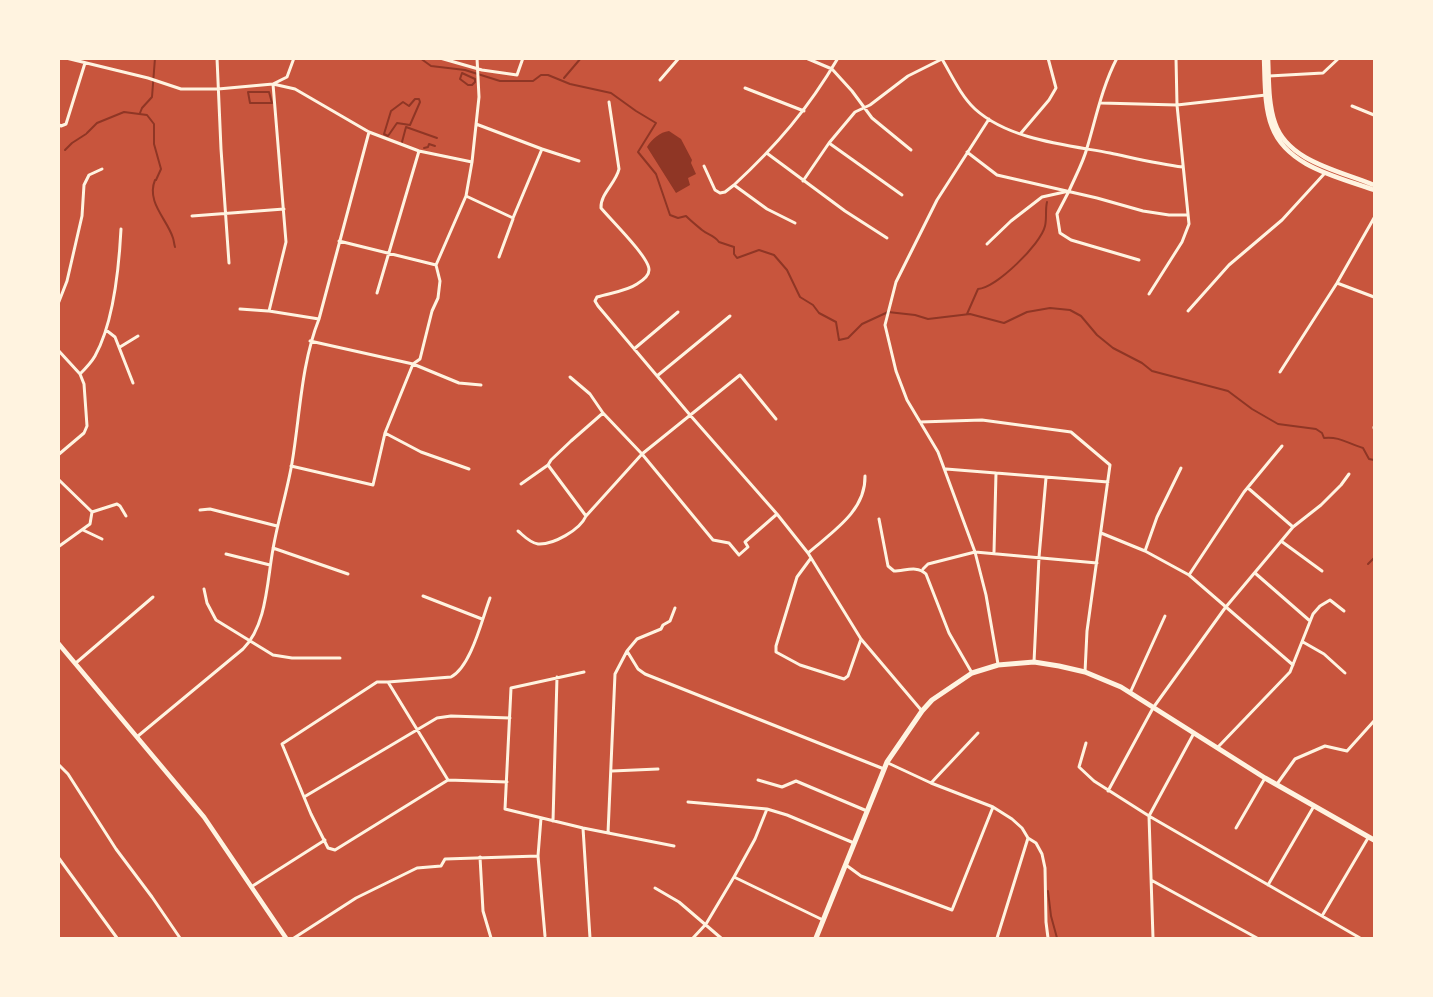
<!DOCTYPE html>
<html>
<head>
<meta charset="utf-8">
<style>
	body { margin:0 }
	#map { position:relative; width:1433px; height:997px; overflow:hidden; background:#c8553d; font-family:"Fira Sans",sans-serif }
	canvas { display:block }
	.frame { position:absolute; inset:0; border:60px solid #fff3e0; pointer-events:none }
</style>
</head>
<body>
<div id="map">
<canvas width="1433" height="997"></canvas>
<div class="frame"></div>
</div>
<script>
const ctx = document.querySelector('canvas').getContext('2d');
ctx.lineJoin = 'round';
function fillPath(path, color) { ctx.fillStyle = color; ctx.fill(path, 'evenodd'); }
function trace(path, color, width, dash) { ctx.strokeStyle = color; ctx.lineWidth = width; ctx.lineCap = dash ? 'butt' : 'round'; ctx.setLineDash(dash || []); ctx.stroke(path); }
fillPath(new Path2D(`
	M669,131l12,8 11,21 -1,3 5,11 -8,4 2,7 -14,8 -29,-46c5,-8 13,-15 22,-16z`), '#8f3625');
trace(new Path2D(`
	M420,58l11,8 34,4 35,11h33l8,-6h7l22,9 41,9 25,18 20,12 -18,29 18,22 14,41 8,3 8,-2c5,5 10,9 16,14 6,5 12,5 17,12l15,5v7l3,4 22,-8 15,5 13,15 13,27 13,8 6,8 17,9 3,18 9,-2 14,-14 26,-12 27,3 13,4 42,-5 34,9 23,-11 23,-4 20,2 11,6 16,19 16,13 29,15 10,8 76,20 24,18 26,15 38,5 6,4 2,5c15,-2 25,6 39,10l6,11 5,1
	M462,73l13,6v3l-3,3h-4l-8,-6z
	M564,78l17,-20
	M248,92h21l3,11h-22z
	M415,99h4l1,3 -10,23 -13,-2 -9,13 -4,-2 7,-23 12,-9 6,4z
	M140,113l2,-5 10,-11 3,-39
	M87,133l10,-10 27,-11 23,3 7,9v20l7,25 -5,11
	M402,142l4,-15 31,11
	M424,148l4,-1 1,-3 6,2
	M65,150l7,-7 14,-9
	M155,180c-9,22 12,39 18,58 1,3 1,6 2,9
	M967,314l11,-25c18,-1 63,-45 67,-63 2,-8 0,-16 2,-24
	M1368,564l6,-6
	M1048,891l3,25 6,22`), '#8f3625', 2);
trace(new Path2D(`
	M66,58l82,20 33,11h37l55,-5 22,5 74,43 50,19 53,11
	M217,58l4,91 8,114
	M294,58l-7,19 -14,7 13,158 -17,69 50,8
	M440,58l42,12 35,5 6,-17
	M806,58l26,11 20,22 20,27 39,32
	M942,59c10,17 19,37 33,50 34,31 92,36 135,44 24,5 48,11 73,14
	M1269,76l54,-3 16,-15
	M660,80l19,-22
	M745,88l59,23
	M609,102l10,67c-3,14 -19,25 -18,39 9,11 49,50 48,62 0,6 -7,11 -12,14 -10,7 -27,9 -40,13l-2,4 3,5 92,109 87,99 31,39 53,86 61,72
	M1101,103l76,2 89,-10
	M1352,106l22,9
	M989,119l-52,81 -41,82 -11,43 11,46 11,29 31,52 37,100 11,43 12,69
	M58,124l3,2 5,-2 19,-61
	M476,124l66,25 37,12
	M1021,133l28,-33 7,-12 -8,-30
	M829,143l73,52
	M967,152l30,23 100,23 46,13 26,4h19
	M768,154l77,57 42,27
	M704,166l11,24 5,3 5,-1 9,-7
	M803,181l26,-38 26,-31 15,-7 38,-29 34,-17
	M1069,191l-12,23 3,19 11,7 68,20
	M466,196l47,22 29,-69
	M192,216l92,-7
	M795,223l-28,-14 -33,-24c43,-40 74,-76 104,-127
	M339,241l97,24
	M987,244l24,-23 31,-24 27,-6c6,-14 14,-28 18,-43 9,-30 15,-61 30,-90
	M499,257l14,-38
	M1337,283l37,14
	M377,293l42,-142
	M1149,294l33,-52 7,-18 -12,-119 -1,-47
	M58,304l9,-23 15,-65 2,-31 5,-10 13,-6
	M240,309l28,2
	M1188,311l41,-46 53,-45 43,-47
	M106,330l9,7 18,46
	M310,341l103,23 46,19 22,2
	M120,347l18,-11
	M634,349l44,-37
	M58,350l22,24 4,10 3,42 -3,7 -26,22
	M1280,372l57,-89 37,-65
	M80,374c5,-5 11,-11 15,-18 19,-34 24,-88 26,-127
	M657,376l73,-60
	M570,377l20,17 13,19 39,41 71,86 16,3 10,12 9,-8 -3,-5 32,-28
	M920,422l62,-2 89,12 39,33 -23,166 -2,41
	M1374,428v-1
	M385,433l36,19 48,17
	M548,465l38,51 56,-62 98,-79 36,44
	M291,466l82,19 12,-52 28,-69 7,-5 12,-48 6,-13 2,-17 -4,-16 30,-69 6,-34 7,-65 -2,-39
	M946,469l162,13
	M58,479l34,33 -2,12 -32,23
	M521,484l27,-19 3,-5 20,-19 32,-28
	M1248,488l45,39
	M200,510l10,-1 67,17
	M92,512l25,-8 3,2 6,10
	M879,519l9,47 6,5c11,0 23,-6 32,3l23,59 23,40
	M83,530l19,9
	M518,531c6,5 12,12 20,13 15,1 42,-14 48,-28
	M1101,533l44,18 44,24 104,90
	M1281,541l41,30
	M273,548l75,26
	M1145,551l12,-34 24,-49
	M994,552l2,-79
	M808,553c24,-21 58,-42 57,-77
	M226,554l44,11
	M811,558l-14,19 -21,69v6l24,13 44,14 4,-3 13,-37
	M923,569l5,-5 47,-12 122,11
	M1255,573l55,48
	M1189,575l55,-83 38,-46
	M204,589l3,14 9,17 57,35 19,3h48
	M423,596l59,23
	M1303,642l21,12 21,19
	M627,651l11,18 7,5 239,95
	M77,662l76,-65
	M1034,662l5,-105 7,-79
	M584,672l-73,16 -6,121 78,19 91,18
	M388,682h-11l-95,62 29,70 17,34 7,2 113,-70 59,2
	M1130,693l35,-77
	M138,736l105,-87c24,-24 24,-68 30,-100 5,-29 14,-57 19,-86 8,-47 9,-99 27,-144l50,-187
	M1086,743l-7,24 15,14 55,35 211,122
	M1218,747l72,-75 23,-58 7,-8 10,-6 14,11
	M888,763l43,20 62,24 19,12 10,9 6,10 8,5 6,11 3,14 1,54 2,16
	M58,764l10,10 48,75 36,48 28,41
	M612,771l46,-2
	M448,780l-60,-98 63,-5c20,-10 31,-58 39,-79
	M758,780l24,7 14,-6 71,30
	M931,783l47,-50
	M1277,784l18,-25 30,-13 22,5 27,-30
	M1108,791l45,-83 72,-100 68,-81 28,-22 20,-20 8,-11
	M304,797l133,-79 14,-2 59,2
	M688,802l79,7 20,6 67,28
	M541,818l-3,38 7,80
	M553,821l4,-144
	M583,828l7,110
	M1236,828l29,-50
	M608,833l7,-159 12,-23 10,-12 24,-10 2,-4 7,-4 5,-13
	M58,857l59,81
	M480,857l3,54 8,27
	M846,865l15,11 91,34 41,-103
	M734,877l21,-38 12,-30
	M1151,880l106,58
	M1268,885l46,-79
	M251,887l74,-47
	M655,888l24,14 42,36
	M1322,916l46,-78
	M294,938l62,-40 61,-30 24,-2 4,-7 93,-3
	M693,938l13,-14 28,-47 89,43
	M997,938l31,-100
	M1153,938l-4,-122 45,-83`), '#fff3e0', 3);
trace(new Path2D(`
	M1264,58c1,22 0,49 8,69 15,40 67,50 102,63
	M1268,58c1,21 0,45 7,65 13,39 66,48 99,62
	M58,643l146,174 82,121`), '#fff3e0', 4.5);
trace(new Path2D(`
	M816,938l71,-176 35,-51 10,-11 40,-27 26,-8 36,-3 25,4 26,6 36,15 144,91 109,62`), '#fff3e0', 5);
</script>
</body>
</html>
